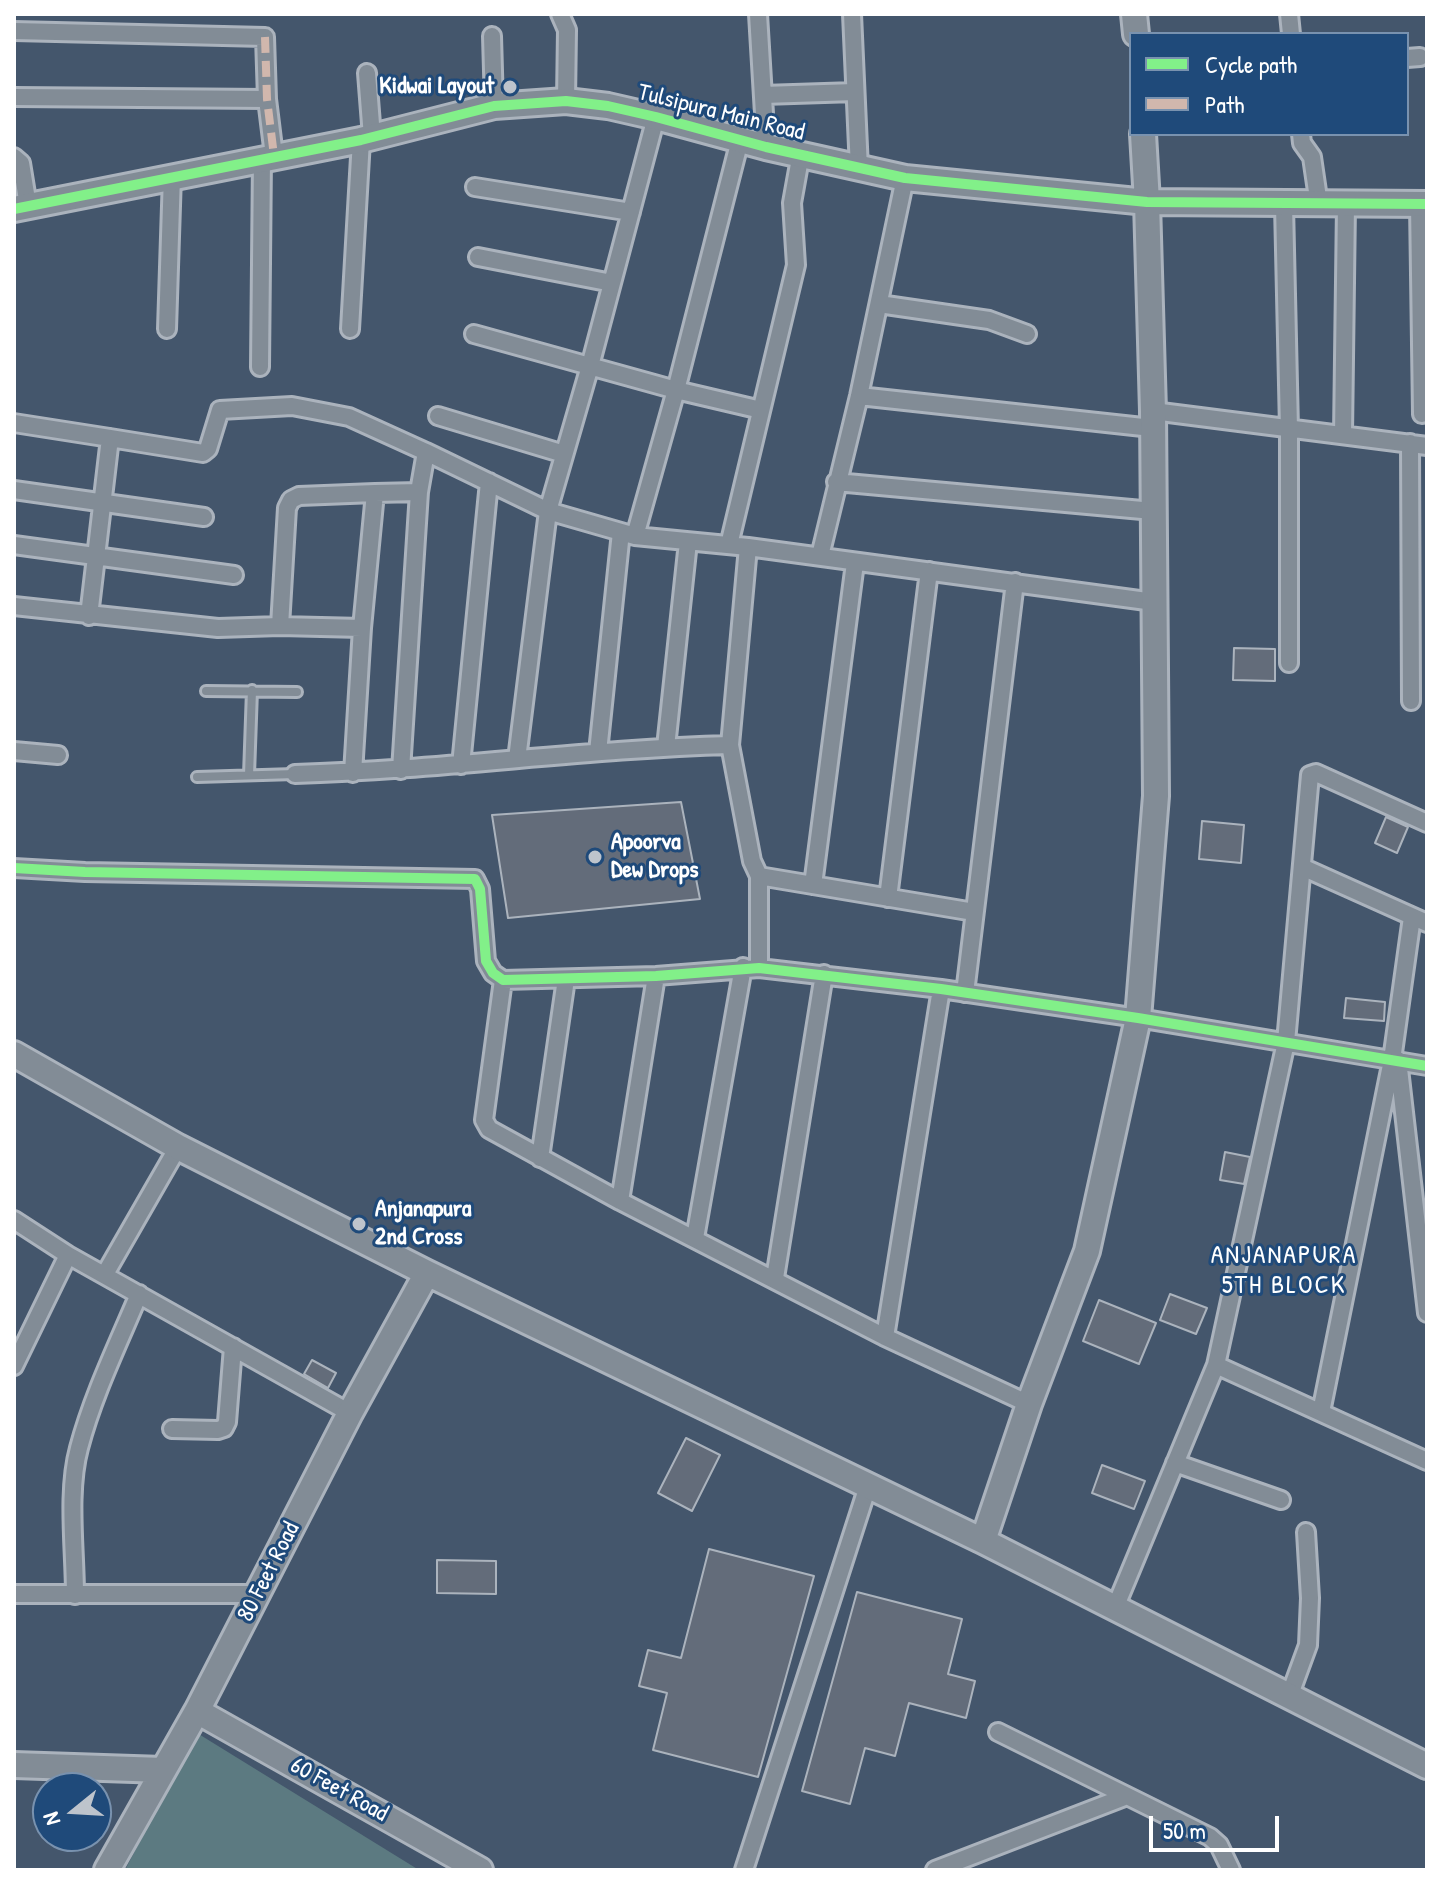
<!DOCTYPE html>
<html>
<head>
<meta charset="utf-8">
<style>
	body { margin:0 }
	#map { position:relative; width:1441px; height:1884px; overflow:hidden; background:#44566c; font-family:"Patrick Hand",sans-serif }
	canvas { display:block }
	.frame { position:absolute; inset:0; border:16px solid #fff; pointer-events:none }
	.legend { position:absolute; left:1129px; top:32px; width:280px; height:104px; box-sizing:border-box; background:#1f4a7a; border:2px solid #7992af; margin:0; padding:10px 14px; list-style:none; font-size:24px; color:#fff }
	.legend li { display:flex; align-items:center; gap:16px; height:40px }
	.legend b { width:40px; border:2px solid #7992af }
	.north { position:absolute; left:32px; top:1772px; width:80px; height:80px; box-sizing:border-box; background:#1f4a7a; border:2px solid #7992af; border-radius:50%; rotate:252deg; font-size:22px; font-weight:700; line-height:32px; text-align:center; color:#fff }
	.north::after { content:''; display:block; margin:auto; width:28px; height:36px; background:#bec4cc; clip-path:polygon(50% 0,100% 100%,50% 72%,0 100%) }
	.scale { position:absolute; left:1149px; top:1816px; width:130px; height:36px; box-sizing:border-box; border:4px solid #fff; border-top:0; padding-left:10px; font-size:24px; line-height:28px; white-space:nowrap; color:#fff; -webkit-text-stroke:6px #1f4a7a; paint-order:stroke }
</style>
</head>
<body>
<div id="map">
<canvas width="1441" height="1884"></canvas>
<div class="frame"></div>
<ul class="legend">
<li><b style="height:10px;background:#82f089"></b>Cycle path</li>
<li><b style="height:10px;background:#d1b7ad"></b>Path</li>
</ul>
<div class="north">N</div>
<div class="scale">50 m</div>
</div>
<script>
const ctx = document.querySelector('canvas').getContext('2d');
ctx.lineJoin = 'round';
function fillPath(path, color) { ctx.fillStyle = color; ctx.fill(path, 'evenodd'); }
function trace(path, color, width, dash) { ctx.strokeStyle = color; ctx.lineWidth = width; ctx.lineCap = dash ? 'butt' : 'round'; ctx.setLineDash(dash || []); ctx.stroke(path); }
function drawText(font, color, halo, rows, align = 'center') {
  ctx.font = font + ' "Patrick Hand",sans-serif'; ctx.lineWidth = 6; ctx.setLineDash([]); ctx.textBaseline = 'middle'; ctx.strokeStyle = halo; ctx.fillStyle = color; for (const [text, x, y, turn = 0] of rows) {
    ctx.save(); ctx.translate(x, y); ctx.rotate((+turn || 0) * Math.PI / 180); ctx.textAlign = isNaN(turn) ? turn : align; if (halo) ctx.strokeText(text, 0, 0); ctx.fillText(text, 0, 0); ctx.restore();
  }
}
fillPath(new Path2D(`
	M197,1733l222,137h-294z`), '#5c7a81');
const building = new Path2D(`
	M1234,648l41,1v32l-42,-1z
	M681,802l19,97 -192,19 -16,-103z
	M1386,817l22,10 -11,26 -22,-10z
	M1202,821l42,4 -3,38 -42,-4z
	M1346,998l39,4 -1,19 -40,-3z
	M1225,1152l25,5 -6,27 -24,-4z
	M1170,1294l37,14 -11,26 -36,-14z
	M1099,1300l57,23 -17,41 -56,-23z
	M312,1360l24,13 -8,15 -24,-14z
	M686,1438l34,17 -28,56 -34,-18z
	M1102,1465l43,16 -11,28 -42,-16z
	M709,1549l105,27 -56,201 -105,-27 14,-57 -28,-7 9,-36 33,8z
	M437,1560l59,1v33l-59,-1z
	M857,1592l105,27 -14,55 27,7 -9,37 -57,-15 -14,53 -30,-8 -15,56 -48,-13z`);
fillPath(building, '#636c7a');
trace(building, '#abb3bd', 2);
const lane = new Path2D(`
	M206,691l91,1
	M249,775l3,-85
	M197,777l98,-3`);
const street = new Path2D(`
	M560,14l7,16 -1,71
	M758,14l8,133
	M852,14l7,155
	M1289,14l2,20
	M14,31l251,6 2,62 7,57
	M492,36l2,70
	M1407,58l13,-1
	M367,73l5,64
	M763,95l92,-3
	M14,97l253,2
	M1301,134l1,9 10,14 7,48
	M14,157l7,6 7,43
	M475,187l156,25
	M1419,204l3,210
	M1284,205l5,224v234
	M478,257l134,26
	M879,304l110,16 38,14
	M167,329l5,-154
	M350,329l11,-189
	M474,334l202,56 85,20
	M260,367l2,-209
	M859,396l293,32
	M1153,411l274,35
	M438,416l126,38
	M14,423l96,15
	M1343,435l3,-230
	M1410,443l1,258
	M836,482l317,29
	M14,490l190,27
	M635,536l41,-146 64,-250
	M14,545l220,30
	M729,545l67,-280 -4,-62 9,-50
	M820,556l39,-160 46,-218
	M14,606l204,22 62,-2 82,2
	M89,616l21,-178 93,15 5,-4 12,-39 72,-4 57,11 77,35
	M280,626l7,-118 4,-8 8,-4 76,-3
	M730,745l18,-198
	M666,747l22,-205
	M14,751l44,4
	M598,752l23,-220
	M517,759l31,-248 42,-145 66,-249
	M461,765l28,-283
	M401,770l18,-278 7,-40 122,59 87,25 113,11 406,55
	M353,773l9,-145 13,-135 44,-1
	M295,774c146,-4 290,-25 435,-29l22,116 7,15v92
	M1302,867l125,56
	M14,868l71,4 390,7 5,10 6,72 7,12 10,7 153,-4 103,-8 182,21 197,29 289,48
	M759,876l215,36
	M813,885l42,-322
	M888,898l41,-327
	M503,980l-19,140 5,9 131,72 265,136 144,67
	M965,993l50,-411
	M1398,1060l29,253
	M540,1158l26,-179
	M620,1201l36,-225
	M14,1220l54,35 282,158
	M695,1238l48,-271
	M105,1274l73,-127
	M775,1278l49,-304
	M885,1337l56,-348
	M1216,1365l211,96
	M14,1366l54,-111
	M1321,1412l71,-352 20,-143
	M172,1429l46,1 6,-2 3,-6 6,-75
	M1175,1463l106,37
	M14,1594h243
	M75,1595c0,-46 -8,-103 4,-147 14,-53 39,-104 60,-154
	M1115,1608l101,-243 70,-323 24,-267 6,-2 111,50
	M1289,1697l19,-52 2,-47 -4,-66
	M998,1732l212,105 9,8 12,25
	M744,1870l124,-384
	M935,1870l192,-74`);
const secondary = new Path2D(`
	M1134,14l2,20
	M14,209l347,-69 133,-34 72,-5 42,5 48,11 110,30 139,31 242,24 280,2
	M14,1054l164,93 249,126 556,268 444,225
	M983,1541l46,-137 58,-153 51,-233 18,-222 -3,-385 -6,-209 -4,-68
	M197,1711l283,159
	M14,1765l149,5
	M107,1870l90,-159 153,-298 77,-140`);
trace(lane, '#abb3bd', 14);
trace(street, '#abb3bd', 22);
trace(secondary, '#abb3bd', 30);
trace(lane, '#828c96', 8);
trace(street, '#828c96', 16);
trace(secondary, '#828c96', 24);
trace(new Path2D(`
	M265,37l2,62 7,57`), '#d1b7ad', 8, [16, 8]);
trace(new Path2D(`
	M14,209l347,-69 133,-34 72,-5 42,5 48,11 110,30 139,31 242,24 280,2
	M14,868l71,4 390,7 5,10 6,72 7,12 10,7 153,-4 103,-8 182,21 197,29 289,48`), '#82f089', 10);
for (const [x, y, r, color] of [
	[510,87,8,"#bec4cc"],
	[595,857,8,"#bec4cc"],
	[359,1224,8,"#bec4cc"]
]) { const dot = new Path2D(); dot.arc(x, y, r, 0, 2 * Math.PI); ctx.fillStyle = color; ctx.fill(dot); trace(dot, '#1f4a7a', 3); }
drawText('bold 24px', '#fff', '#1f4a7a', [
	["Kidwai Layout",494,87,"right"],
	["Apoorva",611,843],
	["Dew Drops",611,871],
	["Anjanapura",375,1210],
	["2nd Cross",375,1238]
], 'left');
drawText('24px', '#fff', '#1f4a7a', [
	["Tulsipura Main Road",721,113,14],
	["80 Feet Road",269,1572,-63],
	["60 Feet Road",339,1790,29]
]);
ctx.letterSpacing = '2px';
drawText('26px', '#fff', '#1f4a7a', [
	["ANJANAPURA",1284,1256],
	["5TH BLOCK",1284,1286]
]);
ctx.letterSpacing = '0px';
</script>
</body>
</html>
